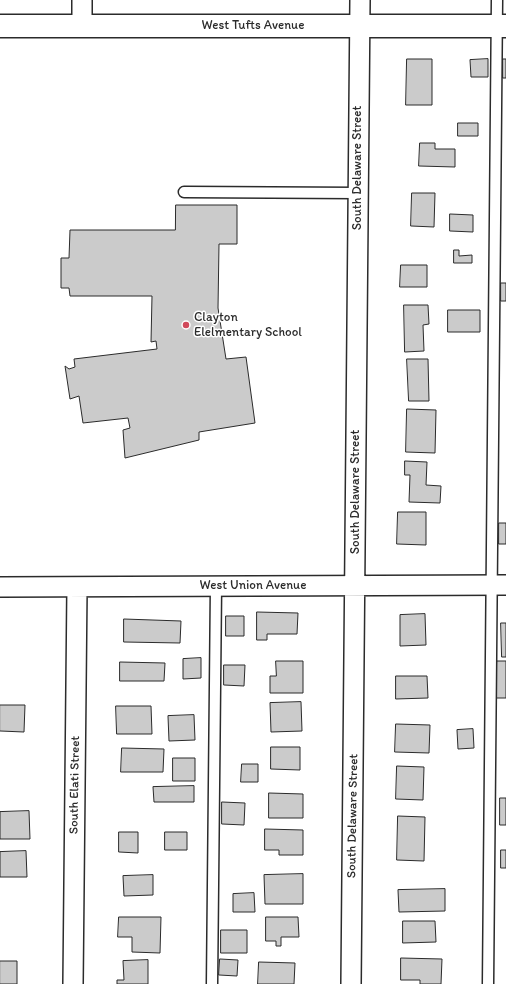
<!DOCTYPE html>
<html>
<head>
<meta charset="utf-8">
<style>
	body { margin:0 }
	canvas { display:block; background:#fff }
</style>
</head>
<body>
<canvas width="506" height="984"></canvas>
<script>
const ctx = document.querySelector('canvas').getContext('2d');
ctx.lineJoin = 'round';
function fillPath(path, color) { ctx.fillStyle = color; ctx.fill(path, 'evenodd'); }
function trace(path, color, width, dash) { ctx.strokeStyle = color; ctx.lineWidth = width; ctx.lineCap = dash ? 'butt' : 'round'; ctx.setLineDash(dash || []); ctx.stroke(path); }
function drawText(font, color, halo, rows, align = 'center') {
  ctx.font = font + ' Itim,sans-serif'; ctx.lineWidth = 3; ctx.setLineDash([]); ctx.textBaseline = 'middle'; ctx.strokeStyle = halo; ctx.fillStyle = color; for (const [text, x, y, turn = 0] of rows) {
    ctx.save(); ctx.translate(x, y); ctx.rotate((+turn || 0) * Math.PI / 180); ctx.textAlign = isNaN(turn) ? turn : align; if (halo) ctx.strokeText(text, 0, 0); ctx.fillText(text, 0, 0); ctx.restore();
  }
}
const building = new Path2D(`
	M407,59h25v46h-26z
	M488,59v18h-17l-1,-17z
	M503,59h3v19h-3z
	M458,123h20v13h-20z
	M420,143h15v6h20v18l-36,-1z
	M412,193h23l-1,34 -23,-1z
	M176,205h61v39h-18l-1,64 8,51 20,-2 9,66 -56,9v8l-74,18 -2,-28 7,-2 -2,-10 -45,5 -4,-27 -9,3 -5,-33 4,3 6,-2 -1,-8 83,-10 -1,-8 -5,1 1,-46h-82l-1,-8h-8v-30h8l1,-28h105z
	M450,214l23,1v17l-23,-1z
	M454,250h5v6l13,-1v8h-18z
	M401,265h26v22h-27z
	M501,283h5v18h-5z
	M404,305h24l1,19 -6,1 1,26 -19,1z
	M448,310h32v22h-32z
	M407,359h21l1,42h-20z
	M407,409l29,1 -1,43 -29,-1z
	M405,461l22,1 -1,23 15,1 -1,17 -31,-1 1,-27h-5z
	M398,512h28v33l-29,-1z
	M499,523h7v21h-7z
	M257,612l41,1 -1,21h-30v6h-10z
	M425,614l1,31 -26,1v-31z
	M226,616h18v20h-18z
	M124,619l57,2 -1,22 -56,-1z
	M501,623h5v34h-4z
	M201,658v20l-18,1v-20z
	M276,661h27v32h-33v-17h6z
	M497,661h9v37h-10z
	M120,662l45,1 -1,18h-44z
	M224,665h21l-1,21 -20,-1z
	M396,676h31l1,22 -32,1z
	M301,702l1,29 -31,1 -1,-29z
	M0,705h25l-1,27 -24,-1z
	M116,706h35l1,28h-35z
	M194,715l1,25 -26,1 -1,-25z
	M396,724l34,1 -1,28 -34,-1z
	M473,729l1,19 -16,1 -1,-19z
	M271,747h29v23l-29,-1z
	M122,748l42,1 -1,23h-42z
	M173,758h22v23h-22z
	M242,764h16v18h-17z
	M397,766l27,1 -1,33 -27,-1z
	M194,786v16h-40l-1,-15z
	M269,793l34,1v24h-34z
	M500,798h6v27h-6z
	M222,802l23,1 -1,22 -22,-1z
	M29,811l1,28h-30v-27z
	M398,816l27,1 -1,44 -27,-1z
	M265,829l38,1v25h-24v-5h-14z
	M119,832h19v21l-19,-1z
	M165,832h22v18h-22z
	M501,850h5v18h-5z
	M26,851l1,26h-27v-25z
	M303,874v30h-38l-1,-29z
	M153,875v20l-29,1 -1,-20z
	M445,889v22l-46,1 -1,-22z
	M254,893l1,19h-22v-18z
	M119,917h42l-1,36 -28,-1v-15h-14z
	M266,917h32l1,20h-18v9h-5v-5h-10z
	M403,921h32l1,21 -33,1z
	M221,930h26v23h-26z
	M401,958l41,1 -1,25h-21v-4h-19z
	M220,959l18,1 -1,16 -18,-1z
	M148,960v24h-31v-4h7l-1,-19z
	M0,961h17v23h-17z
	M259,962l36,1 -1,21h-36z`);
fillPath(building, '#cbcbcb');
trace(building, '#2b2b2b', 1);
const service = new Path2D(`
	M184,192l174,1
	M212,984l4,-398
	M488,984l9,-984`);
const minor = new Path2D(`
	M82,26v-26
	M0,587l506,-2
	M73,984l4,-397
	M351,984l9,-984`);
const tertiary = new Path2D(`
	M0,26h506`);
trace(service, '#2b2b2b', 13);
trace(minor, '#2b2b2b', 22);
trace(tertiary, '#2b2b2b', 25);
trace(service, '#fff', 10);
trace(minor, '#fff', 19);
trace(tertiary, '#fff', 22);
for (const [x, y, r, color] of [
	[186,325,4,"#d1495b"]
]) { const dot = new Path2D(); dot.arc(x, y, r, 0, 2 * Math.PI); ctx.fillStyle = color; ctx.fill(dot); trace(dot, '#fff', 1.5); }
drawText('13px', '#2b2b2b', '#fff', [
	["West Tufts Avenue",253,26],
	["South Delaware Street",358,168,-90],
	["South Delaware Street",356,492,-90],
	["West Union Avenue",253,586],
	["South Elati Street",75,785,-89],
	["South Delaware Street",353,816,-89]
]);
drawText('13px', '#2b2b2b', '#fff', [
	["Clayton",194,318],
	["Elelmentary School",194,333]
], 'left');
</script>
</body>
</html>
